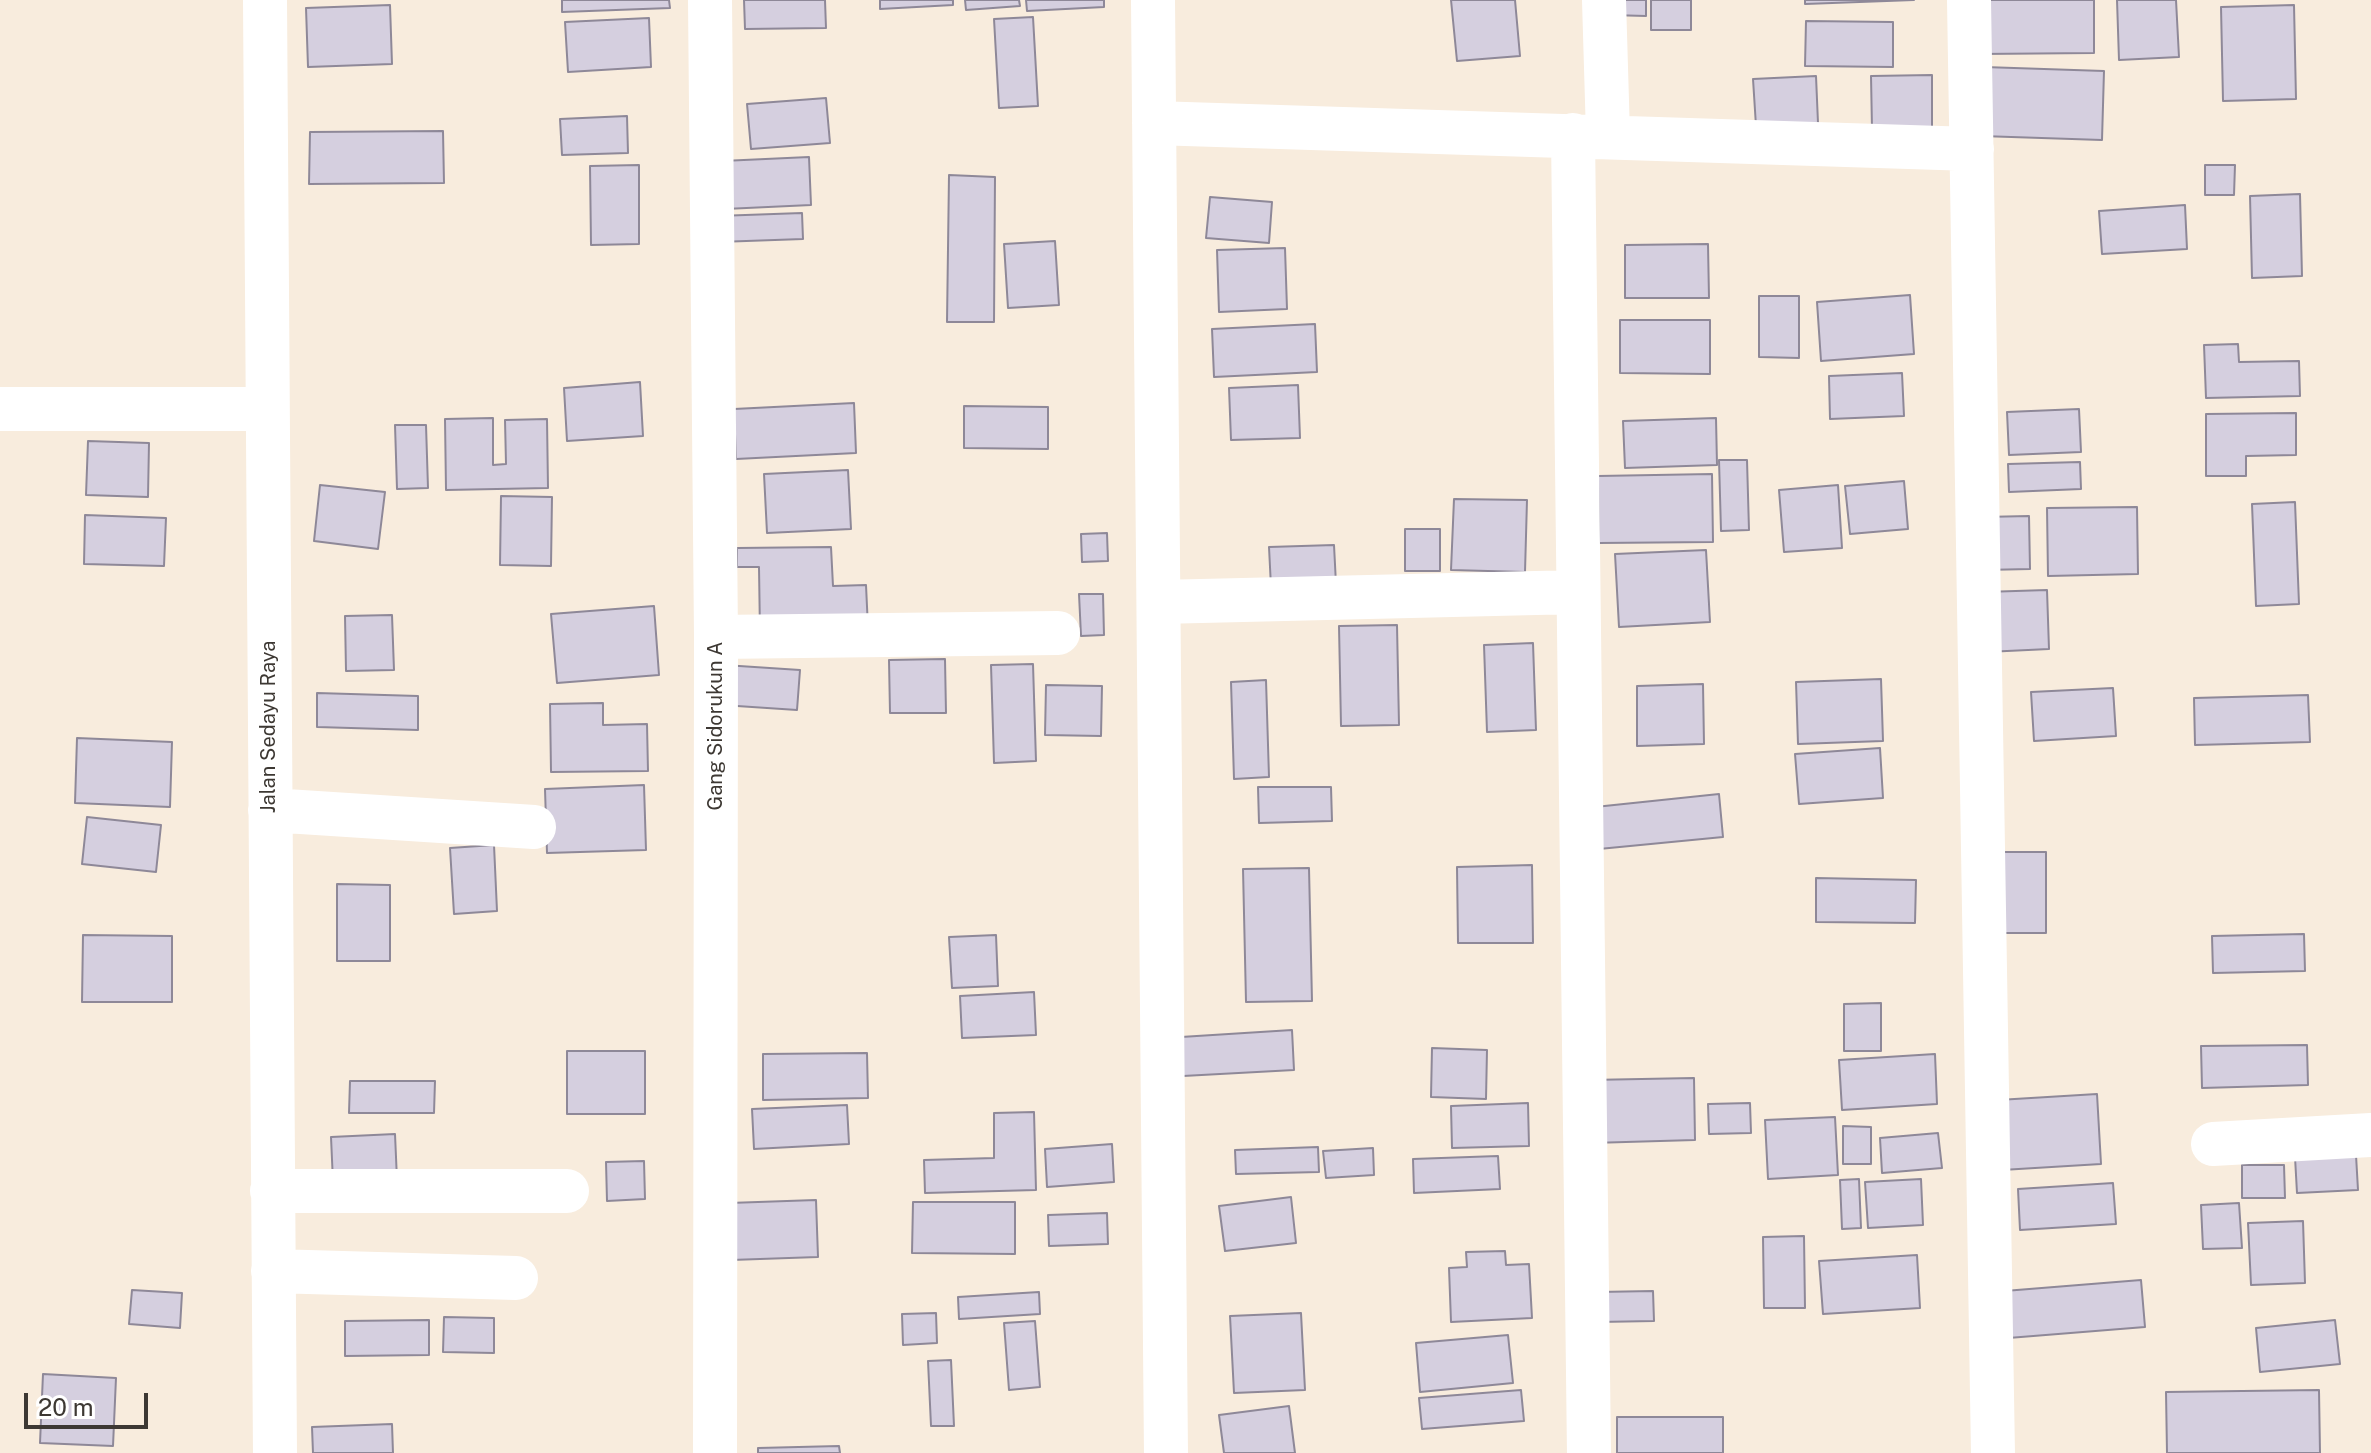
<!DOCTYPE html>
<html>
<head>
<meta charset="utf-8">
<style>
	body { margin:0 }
	#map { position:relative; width:2371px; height:1453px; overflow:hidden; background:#f8ecdd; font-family:"Public Sans",sans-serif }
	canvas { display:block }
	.scale { position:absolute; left:24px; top:1393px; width:124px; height:36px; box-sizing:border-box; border:4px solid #3d3833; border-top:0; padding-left:10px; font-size:24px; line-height:28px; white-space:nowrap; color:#3d3833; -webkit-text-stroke:6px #fff; paint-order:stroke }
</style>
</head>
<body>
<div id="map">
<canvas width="2371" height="1453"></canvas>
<div class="scale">20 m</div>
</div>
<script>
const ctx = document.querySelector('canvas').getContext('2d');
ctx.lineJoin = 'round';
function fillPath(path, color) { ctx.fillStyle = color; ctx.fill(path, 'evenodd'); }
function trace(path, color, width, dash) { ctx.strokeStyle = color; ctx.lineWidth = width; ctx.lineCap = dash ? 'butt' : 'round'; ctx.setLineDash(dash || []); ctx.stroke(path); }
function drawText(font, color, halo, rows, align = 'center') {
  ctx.font = font + ' "Public Sans",sans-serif'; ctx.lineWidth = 8; ctx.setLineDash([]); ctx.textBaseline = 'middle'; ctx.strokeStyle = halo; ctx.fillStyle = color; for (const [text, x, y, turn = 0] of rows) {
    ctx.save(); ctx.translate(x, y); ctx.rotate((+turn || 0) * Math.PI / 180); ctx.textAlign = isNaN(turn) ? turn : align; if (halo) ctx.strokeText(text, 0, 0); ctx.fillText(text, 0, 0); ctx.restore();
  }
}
const building = new Path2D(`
	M562,0h107l1,8 -108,4z
	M744,0h81l1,28 -81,1z
	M880,0h73v5l-73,4z
	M965,0h54l1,6 -54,4z
	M1026,0h78v7l-77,4z
	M1451,0h64l5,56 -63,5z
	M1611,0h35v16l-36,-1z
	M1651,0h40v30h-40z
	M1805,0h109l-109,4z
	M1978,0h116v53l-115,1z
	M2117,0h59l3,57 -60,3z
	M390,5l2,59 -84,3 -2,-59z
	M2294,5l2,94 -73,2 -2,-94z
	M1033,17l5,89 -39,2 -5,-89z
	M649,18l2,49 -83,5 -3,-50z
	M1806,21l87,1v45l-88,-1z
	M1984,67l120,4 -2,69 -121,-4z
	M1932,75v53l-60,1 -1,-53z
	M1816,76l2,47 -62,3 -3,-47z
	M826,98l4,45 -79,6 -4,-45z
	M627,116l1,37 -66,2 -2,-36z
	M443,131l1,52 -135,1 1,-52z
	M809,157l2,48 -86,4 -3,-48z
	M639,165v79l-48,1 -1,-79z
	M2205,165h30l-1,30h-29z
	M949,175l46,2 -1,145h-47z
	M2300,194l2,82 -50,2 -2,-82z
	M1210,197l62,5 -3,41 -63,-5z
	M2185,205l2,44 -85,5 -3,-43z
	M802,213l1,26 -85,3 -1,-26z
	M1055,241l4,64 -51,3 -4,-64z
	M1708,244l1,54h-84v-53z
	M1285,248l2,61 -68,3 -2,-62z
	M1910,295l4,59 -93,7 -4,-59z
	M1759,296h40v62l-40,-1z
	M1620,320h90v54l-90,-1z
	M1315,324l2,48 -103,5 -2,-48z
	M2238,344l1,18 60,-1 1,35 -94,2 -2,-53z
	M1902,373l2,43 -74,3 -1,-43z
	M640,382l3,54 -76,5 -3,-53z
	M1298,385l2,53 -69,2 -2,-52z
	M854,403l2,50 -120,6 -2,-50z
	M964,406l84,1v42l-84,-1z
	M2079,409l2,43 -72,3 -2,-43z
	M2296,413v42l-50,1v20h-40v-62z
	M493,418v47l13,-1 -1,-44 42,-1 1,69 -102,2 -1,-71z
	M1716,418l1,47 -92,3 -2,-47z
	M395,425h31l2,63 -31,1z
	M88,441l61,2 -1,54 -62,-2z
	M1719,460h28l2,70 -28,1z
	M2080,462l1,27 -72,3 -1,-28z
	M848,470l3,59 -84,4 -3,-59z
	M1712,474l1,68 -114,1 -1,-67z
	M1904,481l4,48 -58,5 -5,-48z
	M320,485l65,7 -7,57 -64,-8z
	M1838,485l4,63 -58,4 -5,-62z
	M501,496l51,1 -1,69 -51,-1z
	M1454,499l73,1 -2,72 -74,-2z
	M2295,502l4,102 -43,2 -4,-102z
	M2137,507l1,67 -90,2 -1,-68z
	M85,515l81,3 -2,48 -80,-2z
	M2029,516l1,53 -46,1 -1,-53z
	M1405,529h35v42h-35z
	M1107,533l1,28 -26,1 -1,-28z
	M1334,545l2,39 -65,3 -2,-40z
	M831,547l2,39 33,-1 2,43 -108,6 -1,-67h-22v-19z
	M1706,550l4,72 -91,5 -4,-73z
	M2047,590l2,59 -63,3 -2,-60z
	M1079,594h24l1,41 -23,1z
	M654,606l5,69 -102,8 -6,-69z
	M392,615l2,55 -48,1 -1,-55z
	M1397,625l2,100 -58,1 -2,-100z
	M1533,643l3,87 -49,2 -3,-87z
	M945,659l1,54h-56l-1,-53z
	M1033,664l3,97 -42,2 -3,-98z
	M724,665l76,5 -3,40 -75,-5z
	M1881,679l2,62 -85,3 -2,-62z
	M1266,680l3,97 -35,2 -3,-97z
	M1703,684l1,60 -67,2v-60z
	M1046,685l56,1 -1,50 -56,-1z
	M2113,688l3,48 -82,5 -3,-49z
	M317,693l101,3v34l-101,-3z
	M2308,695l2,47 -115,3 -1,-47z
	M603,703v22l44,-1 1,47 -97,1 -1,-68z
	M77,738l95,4 -2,65 -95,-4z
	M1880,748l3,50 -84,6 -4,-50z
	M644,785l2,65 -99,3 -2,-64z
	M1258,787h73l1,34 -73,2z
	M1719,794l4,43 -124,12 -4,-42z
	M87,817l74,8 -5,47 -74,-8z
	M494,845l3,66 -43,3 -4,-66z
	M1994,852h52v81h-52z
	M1532,865l1,78h-75l-1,-76z
	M1309,868l3,133 -66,1 -3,-133z
	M1816,878l100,2 -1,43 -99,-1z
	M337,884l53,1v76h-53z
	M2304,934l1,37 -92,2 -1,-37z
	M83,935l89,1v66h-90z
	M996,935l2,51 -46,2 -3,-51z
	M1034,992l2,43 -74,3 -2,-42z
	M1881,1003v48h-37v-47z
	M1292,1030l2,40 -111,6 -2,-39z
	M2307,1045l1,40 -106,3 -1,-42z
	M1432,1048l55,2 -1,49 -55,-2z
	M567,1051h78v63h-78z
	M867,1053l1,45 -105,2v-46z
	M1935,1054l2,50 -95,6 -3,-50z
	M1694,1078l1,62 -104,3 -2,-63z
	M350,1081h85l-1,32h-85z
	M2097,1094l4,70 -99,6 -4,-70z
	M1528,1103l1,43 -77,2 -1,-42z
	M1750,1103l1,30 -42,1 -1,-30z
	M847,1105l2,39 -95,5 -2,-40z
	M1034,1112l2,78 -111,3 -1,-33 70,-2v-45z
	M1835,1117l3,58 -70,4 -3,-59z
	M1843,1126l28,1v37h-28z
	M1938,1133l4,35 -60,5 -2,-35z
	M395,1134l2,46 -64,2 -2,-45z
	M1112,1144l2,38 -67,5 -2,-38z
	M1318,1147l1,25 -83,2 -1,-24z
	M1373,1148l1,27 -48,3 -3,-27z
	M2356,1155l2,35 -61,3 -2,-36z
	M1498,1156l2,33 -86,4 -1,-34z
	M644,1161l1,38 -38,2 -1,-39z
	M2242,1165h42l1,33h-43z
	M1859,1179l2,49 -19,1 -2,-49z
	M1921,1179l2,46 -55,3 -3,-46z
	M2113,1183l3,41 -96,6 -2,-41z
	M1291,1197l5,46 -71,8 -6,-45z
	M816,1200l2,57 -87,3 -2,-57z
	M913,1202h102v52l-103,-1z
	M2239,1203l3,45 -39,1 -2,-44z
	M1107,1213l1,31 -59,2 -1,-31z
	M2303,1221l2,62 -54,2 -3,-62z
	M1804,1236l1,72h-41l-1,-71z
	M1505,1251l1,14 23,-1 3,54 -81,4 -2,-54 18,-1 -1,-15z
	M1917,1255l3,53 -97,6 -4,-53z
	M2141,1280l4,47 -149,12 -4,-47z
	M132,1290l50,3 -2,35 -51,-4z
	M1653,1291l1,30 -56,1v-30z
	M1039,1292l1,22 -81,5 -1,-22z
	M936,1313l1,30 -34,2 -1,-31z
	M1301,1313l4,77 -71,3 -4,-77z
	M444,1317l50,1v35l-51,-1z
	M429,1320v35l-84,1v-35z
	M2335,1320l5,44 -80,8 -4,-44z
	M1035,1321l5,66 -31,3 -5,-67z
	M1508,1335l5,48 -93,9 -4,-49z
	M951,1360l3,66h-23l-3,-65z
	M43,1374l73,4 -3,68 -73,-3z
	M1521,1390l3,31 -102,8 -3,-31z
	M2319,1390l1,63h-153l-1,-61z
	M1289,1406l6,47h-71l-5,-38z
	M1617,1417h106v36h-106z
	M392,1424l1,29h-80l-1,-26z
	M839,1446l1,7h-82v-5z`);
fillPath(building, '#d5cfdf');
trace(building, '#8e8898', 2);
trace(new Path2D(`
	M265,0l10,1453
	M710,0l6,637 -1,816
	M1153,0l13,1453
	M1604,0l4,135
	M1969,0l24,1453
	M1154,123l818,26
	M1573,135l16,1318
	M0,409h267
	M1159,602l419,-10
	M716,637l342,-4
	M270,810l264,17
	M2213,1144l158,-9
	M272,1191h295
	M273,1271l243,7`), '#fff', 44);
drawText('20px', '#3d3833', '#fff', [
	["Gang Sidorukun A",716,726,-90],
	["Jalan Sedayu Raya",269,727,-90]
]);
</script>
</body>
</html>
